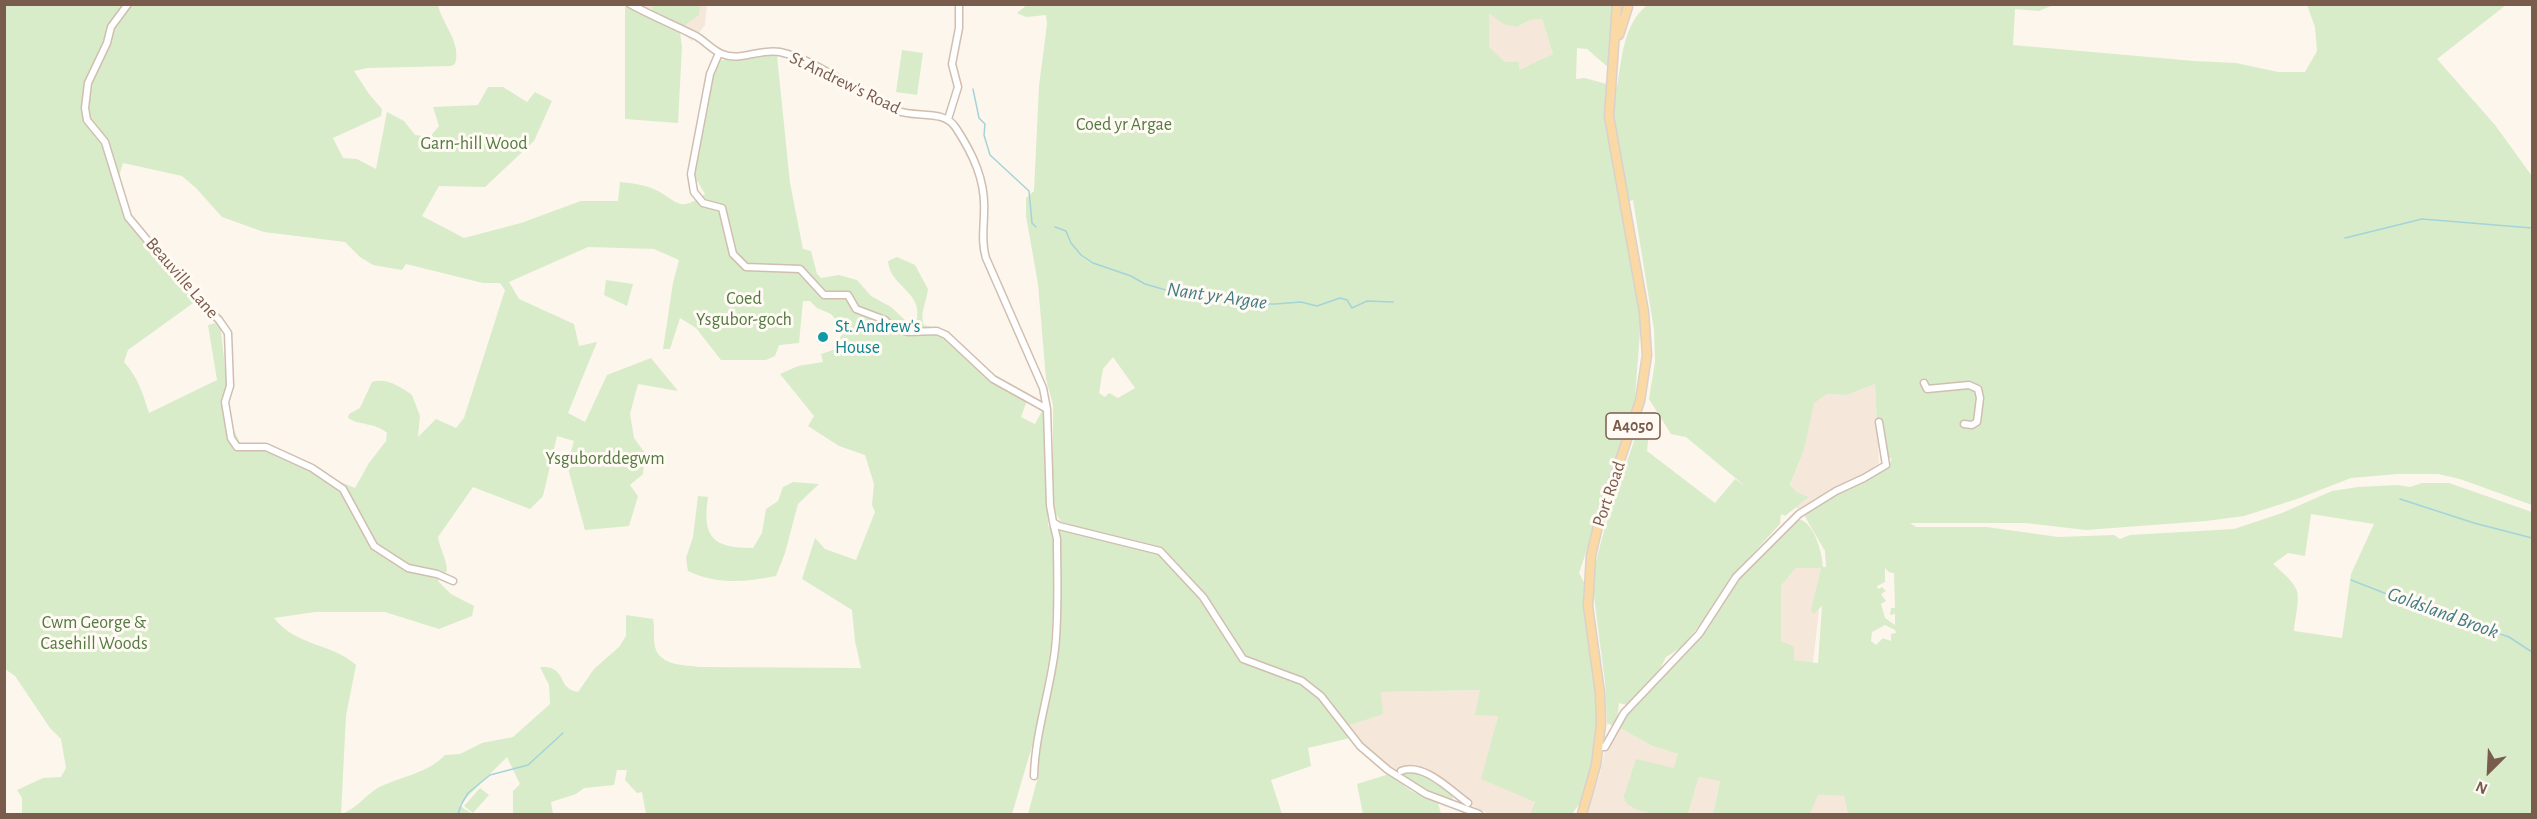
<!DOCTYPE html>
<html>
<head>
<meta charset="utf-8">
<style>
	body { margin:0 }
	#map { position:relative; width:2537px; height:819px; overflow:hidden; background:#fdf6ec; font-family:"Alegreya Sans",sans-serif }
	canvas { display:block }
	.frame { position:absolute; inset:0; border:6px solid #7a5c4d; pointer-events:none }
	.north { position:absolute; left:2459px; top:741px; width:60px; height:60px; -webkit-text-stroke:4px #fffaf3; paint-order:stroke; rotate:204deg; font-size:16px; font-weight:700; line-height:24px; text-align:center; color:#7a5c4d }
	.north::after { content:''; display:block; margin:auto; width:21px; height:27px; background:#7a5c4d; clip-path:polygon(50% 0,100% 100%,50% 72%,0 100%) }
</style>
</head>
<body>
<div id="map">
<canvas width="2537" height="819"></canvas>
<div class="frame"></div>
<div class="north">N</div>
</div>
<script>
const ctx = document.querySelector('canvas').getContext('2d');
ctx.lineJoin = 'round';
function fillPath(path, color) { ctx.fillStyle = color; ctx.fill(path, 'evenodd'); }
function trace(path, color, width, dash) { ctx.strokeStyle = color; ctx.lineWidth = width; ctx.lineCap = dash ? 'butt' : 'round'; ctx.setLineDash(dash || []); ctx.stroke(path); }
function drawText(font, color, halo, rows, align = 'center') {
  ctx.font = font + ' "Alegreya Sans",sans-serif'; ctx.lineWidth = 6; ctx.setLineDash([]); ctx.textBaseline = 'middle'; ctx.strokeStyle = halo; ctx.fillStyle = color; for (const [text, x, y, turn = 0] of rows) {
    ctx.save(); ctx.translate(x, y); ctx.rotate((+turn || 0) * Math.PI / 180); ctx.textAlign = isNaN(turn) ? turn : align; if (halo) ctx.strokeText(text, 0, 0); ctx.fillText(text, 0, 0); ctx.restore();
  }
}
fillPath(new Path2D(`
	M625,5h82l-2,20 -13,16 -12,-9z
	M1489,12l28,15 13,-7 12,-1 11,35 -34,17 -14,-9 -16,-14z
	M1875,384l4,79 -20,15 -61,32 -2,-3 13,-10 -12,-5 -7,-6 14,-36 9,-47 14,-9 20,1z
	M1796,568h25l-7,31v14l5,-3 -6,53 -19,-3 -13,-19v-55z
	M1480,690l18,25 -8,36 45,52 -5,11h-41l-18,-9 -4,-7 -37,-25 -15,-6h-14l-6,2 -8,-2 -23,-19 -16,-22 34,-12 -1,-22z
	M1618,727l34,19 26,8 -3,14 -45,39 27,7h-71l14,-41 4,-20z
	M1699,777l21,3 -7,34h-25z
	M1817,795l28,1 3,18h-38z`), '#f5e8da');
fillPath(new Path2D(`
	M1033,4l579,1 2,13 -5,50 -22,-19 -10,-1 -1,31 9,-1 32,9c5,-29 6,-62 30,-82h406l-14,6 -24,-2 -2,36 181,16 42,2 42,9h27l12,-21 -2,-24 -8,-22h199l-69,54 58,66 37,51v329l-72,-26 -22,-5h-41l-46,4 -54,21 -53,17 -38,5 -120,9 -61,-7h-115l6,4h71l71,10 56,-2 6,4 10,-4 104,-6 48,-16 50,-22 26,-4 40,-2 12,2 12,-4h27l83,29v302h-684l-4,-18 -26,-1 -8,19h-97l7,-33 -21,-4 -11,37c-16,0 -62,3 -64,-18l12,-37 38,9 4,-14 -26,-8 -34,-19 10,-16 62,-63 21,-27 20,-35 67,-67c17,3 24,34 25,48h3l-1,-16 -21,-36 2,-5 83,-45 3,-7 -4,1 -6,-12h-4l-3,-63 -28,11 -20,-1 -13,9 -10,47 -14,35 7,7 12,5 -24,19 -4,-2 -1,10 -50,54 -24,39 -24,30 -16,10 -6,12 -33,36 -8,-2 -2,18 -4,5 -6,-3 -2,-41 -12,-93 2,-24 10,-38 31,-92 5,3 5,-13 9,7 -7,9 -1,10 68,52 20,-24 10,7 -59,-49 -15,-3 -22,-35 6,-37 -1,-32 -21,-130 -11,3 19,116 -7,92 -55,162 6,11 4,62 8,52 1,28 -5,36 -10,37 -11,15h-42l5,-12 -54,-23 17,-63 -23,-1 5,-25 -99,2 2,22 -35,12c-13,-17 -26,-39 -46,-48 -20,-10 -45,-11 -62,-25l-42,-67 -35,-38 -38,-7 -64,-19 -5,-8 -3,-18v-91l-7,-26 -8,-95 -12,-68v-18l8,-7 5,-105 8,-62 -1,-9 -20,2 -9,-4 10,-8zM1489,13l14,11 14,3 13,-7 12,-1 11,35 -34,16v-8h-14l-16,-15zM1113,357l22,31 -17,10 -9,-5 -4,4 -6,-4 4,-24zM2311,514l63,10 -23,50 -9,64 -48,-7c5,-41 11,-39 -21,-67l15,-11 17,3zM1796,568h25l-10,42 3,4 8,-8 -4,57 -24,-3v-13l-13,-6v-55zM1885,568l4,4 5,1 1,35h-4l-1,7 5,-1v11l-10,-7 -4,-14 5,-3 -5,-7 5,-3 -4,-4 -4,2 -1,-3 8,-4zM1885,625l10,5 1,3 -5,1v7l-8,-3 -7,7 -5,-4 1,-9z
	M4,5h434c4,19 24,38 17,59l-4,2 -84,2 -13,3 15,23 13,15 -1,7 -48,22 10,20 14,1 19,10 11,-57 17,9 11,14 15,2 9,-11 -6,-19 45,-2 10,-18h15l24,15 8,-10 17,9 -18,40 -49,46 -46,-1 -17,30 42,22 57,-15 60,-22h37l2,-19c12,1 27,3 38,9 21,12 22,21 47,3l-10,-17 1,-19 5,-36 7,-15 1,-23 9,-24h17l33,-6 9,2 13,127 13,66 8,2 6,23 4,4 18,-3 18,5 14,16 20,11 16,15 9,1c9,-32 -26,-35 -28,-62l9,-4 18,8 13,24c-1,12 -9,25 -4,36l24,6 39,41 42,23 -8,22 14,7 9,-17 4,118 6,10 1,41 -4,70 -13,80 -26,88h-366l-4,-22 -5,1 -12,-13 2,-10h-10l-3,15 -30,3 -8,6 -25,8 2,12h-40v-23l7,-7 -13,-27 -48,48 13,9h-450v-16l-5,-8 26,-12 18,-1 5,-9 -5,-29 -11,-11 -35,-52 -10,-7zM123,163l59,13 14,12 26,29 42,15 81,10 15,15 13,8 29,5 4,-6 77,19h17l5,7 -41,128 -8,10 -20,-9 -18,18 2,-21 -8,-21c-11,-8 -26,-18 -40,-13l-12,26 -11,6 -1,4c12,8 27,4 39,15l-1,8 -17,22 -14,25 -32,-13 -51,-26 -32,-6 -9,-19 -11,-102 -12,3 9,55 -68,33c-6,-19 -11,-36 -25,-51l4,-12 68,-49 -70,-90 -9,-28zM588,247l66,2 25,11 -6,23 -10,66h7l10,-31 16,10 25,32h45l9,-4 4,-11 20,-2 4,-42h7l7,7 14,6 15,18 -5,4 -7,11 2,2 -15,5 2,8 -25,4 -18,8 34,42 -6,10 31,20 26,9 9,29 -2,21 3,7 -19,48 -31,-11 -10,-11 -13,41 50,31 3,31 6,27 -161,-1c-15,-2 -40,-1 -45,-20 -2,-9 0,-19 -2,-28l-27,-4v21l-7,11 -25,22 -16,23c-19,-4 -12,-16 -25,-23 -3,-2 -9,-2 -13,-2l9,18 1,19 -37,33 -31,6 -22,11 -15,1c-18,19 -47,22 -69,34 -12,8 -20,20 -35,25l5,-98 10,-51c-24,-22 -59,-18 -82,-47l41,-6h70l54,17 33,-13 2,-10 -23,-12 -13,-13 9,-10c0,-12 -7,-21 -9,-34l35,-50 57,22 13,-13 14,-60 17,5 -7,24 18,65 44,-4 9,-30 -8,-11 13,-11 2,-21 -11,-15 -4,-24 8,-30 40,7 -27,-33 -44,17 -22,47 -17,-9 29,-71 -18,4 -5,-22 -55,-25 -10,-17z
	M652,5h48l-1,10 -15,11 -31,-14z
	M625,6l55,26 2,15 -4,76 -53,-4z
	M902,50l21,3 -6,42 -21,-3z
	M606,280l27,4 -6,22 -23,-11z
	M793,482l26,2 -21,20 -13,49 -9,23c-31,6 -58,9 -88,-5l-2,-13 7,-21 5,-41 10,1c-6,40 4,51 45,51l9,-15 4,-24 12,-8 5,-14z
	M1061,529l95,23 7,4 35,39 41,64 56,20 24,17 31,42 -42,10 3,18 -40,14 11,34h-254l11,-41 -3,-4 20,-120 2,-119z
	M1387,767l8,2 3,-1 29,8 26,19v3l-3,2 -8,-2z
	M1389,774l22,17 27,12 3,11h-78l-6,-30z
	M480,788l9,7 -16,18 -9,-7z`), '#d8ecc9');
trace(new Path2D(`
	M973,89l6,29 6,6 -1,11 6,20 39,36 3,32 4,4
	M1055,227l11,4 5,12 10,12 12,8 38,13 14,8 21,6 26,-2 42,9 4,4 17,-1 8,4h12l26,-2 16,4 23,-8 7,2 5,8 15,-7 26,1
	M2345,238l77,-19 110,9
	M2400,499l74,24 58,15
	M2351,580l64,25 94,32 23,15
	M458,814l3,-9 7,-12 22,-18 38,-10 35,-32`), '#a5d3da', 1.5);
const minor = new Path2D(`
	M128,4l-17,23 -4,16 -19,40 -3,25 2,12 18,22 23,75 60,72 31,31 9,13 2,53 -5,16 6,36 6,9h29l46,21 31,21 31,57 34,22 29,6 16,7
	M630,4c22,12 44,21 66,32 9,5 16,14 26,18 19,8 38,-6 58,-2 43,10 77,43 118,59 19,7 46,-2 58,17 17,26 30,53 28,85 0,15 -3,29 2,45l57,130 4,21 3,96 3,17 6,4 101,25 43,46 40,62 59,22 19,15 39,50 28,24 38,24 53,20
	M719,53l-9,21 -19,100 3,18 9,11 19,5 11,46 13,13 54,2 24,26h24l8,14 29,11 8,8
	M948,119l10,-32 -6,-23 7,-36v-24
	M892,328l16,4 29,-1 9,4 47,44 54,30
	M1924,383l3,6 42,-4 9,4 2,9 -3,24 -5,3 -8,-1
	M1599,747h6l19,-34 75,-79 37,-57 63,-63 37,-23 28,-13 22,-13 -7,-43
	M1401,771c23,-9 50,20 67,32
	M1034,776c1,-43 16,-84 21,-127 4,-36 2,-74 2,-110l-4,-17`);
const major = new Path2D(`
	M1619,35l9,-28
	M1582,814l14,-49 5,-41 -1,-31 -12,-87 3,-50 7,-30 42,-125 7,-46 -3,-43 -35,-196 8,-112`);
trace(minor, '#d1beb0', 9);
trace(major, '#dad1cd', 11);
trace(minor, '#fff', 6);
trace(major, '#fbd9a5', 8);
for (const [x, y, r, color] of [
	[823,337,6,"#0f9aa8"]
]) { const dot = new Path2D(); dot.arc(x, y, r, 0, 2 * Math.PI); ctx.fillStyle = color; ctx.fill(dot); trace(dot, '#fffaf3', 2); }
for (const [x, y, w] of [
	[1633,426,54]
]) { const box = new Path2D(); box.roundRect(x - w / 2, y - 13, w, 26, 4.5); ctx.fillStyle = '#fffaf3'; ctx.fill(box); trace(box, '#7a5c4d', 1.5); }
drawText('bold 16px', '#7a5c4d', null, [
	["A4050",1633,426]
]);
drawText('18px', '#7a5c4d', '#fffaf3', [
	["St Andrew's Road",845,83,26],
	["Beauville Lane",182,278,49],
	["Port Road",1609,494,-71]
]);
drawText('18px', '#537a41', '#fffaf3', [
	["Coed yr Argae",1124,125],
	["Garn-hill Wood",474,144],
	["Coed",744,299],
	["Ysgubor-goch",744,320],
	["Ysguborddegwm",605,459],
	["Cwm George &",94,623],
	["Casehill Woods",94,644]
]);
drawText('18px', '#0d838f', '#fffaf3', [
	["St. Andrew's",835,327],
	["House",835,348]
], 'left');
drawText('italic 20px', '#437c86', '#fffaf3', [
	["Nant yr Argae",1217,296,8],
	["Goldsland Brook",2443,613,20]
]);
</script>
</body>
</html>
